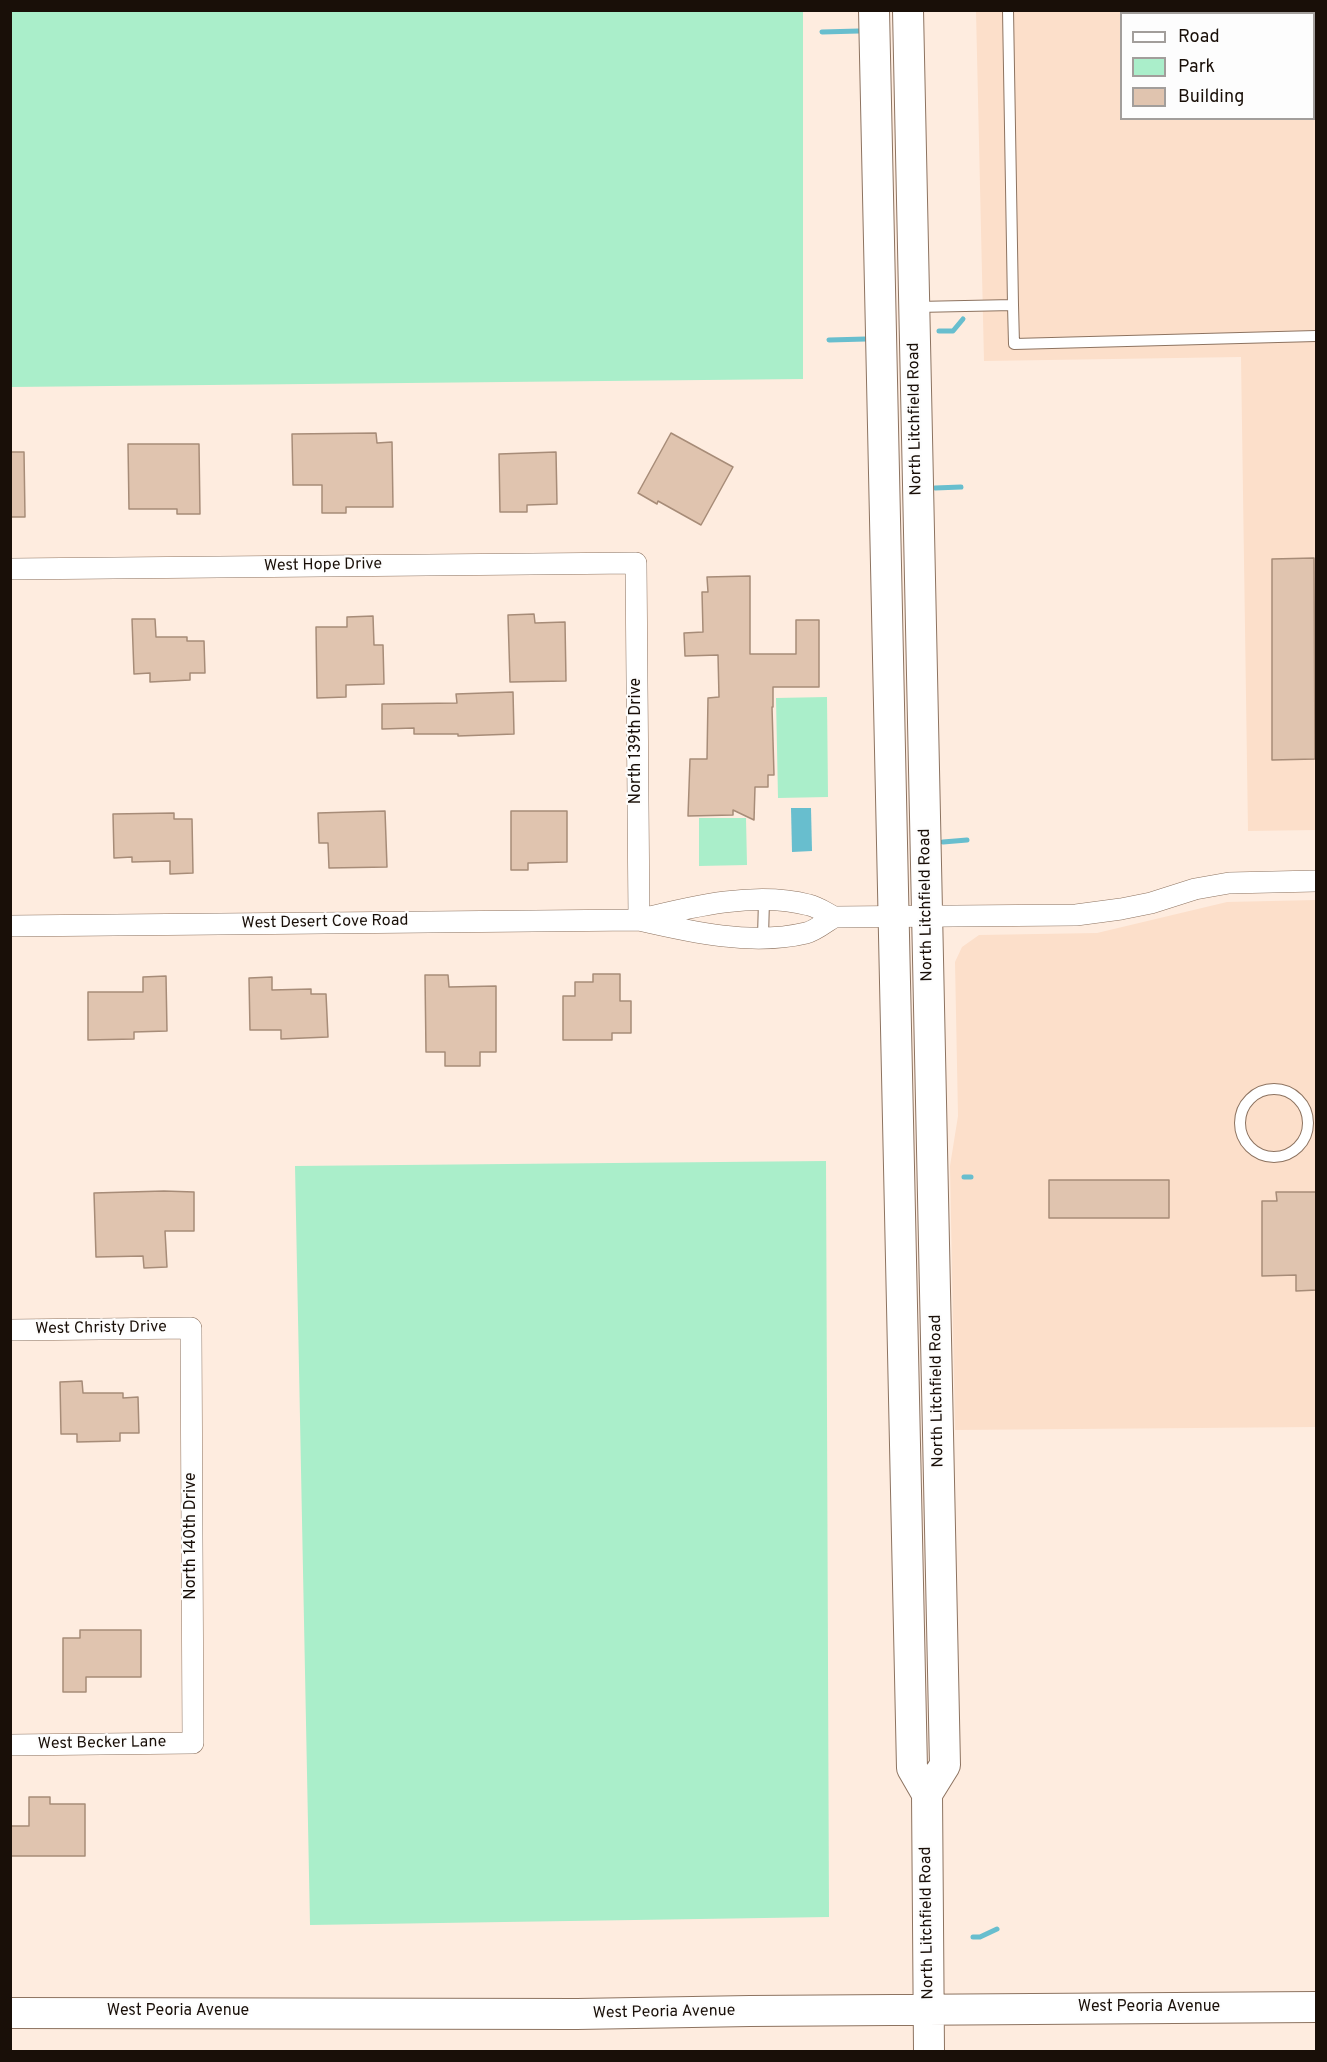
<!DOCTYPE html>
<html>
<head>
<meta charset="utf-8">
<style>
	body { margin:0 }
	#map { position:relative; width:1327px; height:2062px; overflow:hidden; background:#feecdf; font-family:Overpass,sans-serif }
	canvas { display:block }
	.frame { position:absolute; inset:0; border:12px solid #190f08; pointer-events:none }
	.legend { position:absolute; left:1120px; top:12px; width:195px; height:108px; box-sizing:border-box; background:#fdfdfd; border:2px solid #a29e9b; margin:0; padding:8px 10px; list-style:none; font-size:18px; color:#190f08 }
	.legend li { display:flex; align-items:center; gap:12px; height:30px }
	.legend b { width:30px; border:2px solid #a29e9b }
</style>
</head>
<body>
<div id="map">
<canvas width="1327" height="2062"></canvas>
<div class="frame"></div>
<ul class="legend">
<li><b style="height:8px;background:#fff"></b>Road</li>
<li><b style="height:16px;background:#aaeeca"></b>Park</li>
<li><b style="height:16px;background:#e0c4af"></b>Building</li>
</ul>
</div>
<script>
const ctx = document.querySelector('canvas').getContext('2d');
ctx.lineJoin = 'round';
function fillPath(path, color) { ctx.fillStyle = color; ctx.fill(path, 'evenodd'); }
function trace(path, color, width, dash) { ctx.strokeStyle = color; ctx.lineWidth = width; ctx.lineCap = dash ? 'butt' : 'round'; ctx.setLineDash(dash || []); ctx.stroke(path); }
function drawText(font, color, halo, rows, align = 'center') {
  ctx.font = font + ' Overpass,sans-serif'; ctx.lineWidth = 4.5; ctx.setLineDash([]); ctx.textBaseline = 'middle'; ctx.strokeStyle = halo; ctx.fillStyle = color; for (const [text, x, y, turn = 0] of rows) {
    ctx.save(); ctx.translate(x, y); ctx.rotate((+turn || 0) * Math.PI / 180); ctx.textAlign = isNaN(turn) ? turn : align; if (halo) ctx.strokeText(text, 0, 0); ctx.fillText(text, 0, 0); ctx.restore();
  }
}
fillPath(new Path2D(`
	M976,11h340v819l-68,1 -7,-474 -257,4zM1122,14h192v104h-192z
	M1316,900v527l-361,3 -5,-264 8,-50 -3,-154 7,-15 17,-12 118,-2 130,-31z`), '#fcdfca');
fillPath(new Path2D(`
	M10,11h793v368l-792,8z
	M827,697l1,100 -50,1 -2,-100z
	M699,818h47l1,47 -48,1z
	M826,1161l3,756 -519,8 -15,-759z`), '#aaeeca');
fillPath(new Path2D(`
	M791,808h20l1,43 -20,1z`), '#68bece');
trace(new Path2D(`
	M822,32l37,-1
	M939,331h14l10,-12
	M829,340l37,-1
	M935,488l26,-1
	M943,842l24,-2
	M964,1177h7
	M973,1937h7l17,-8`), '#68bece', 5);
const building = new Path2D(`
	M376,433l1,10 15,-1 1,65h-47v6h-24v-28h-29l-1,-51z
	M671,433l62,34 -32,58 -43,-24 -1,3 -19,-11z
	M128,444h71l1,70h-23v-5h-48z
	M10,452h14l1,65h-15z
	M556,452l1,52 -30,1v7h-27l-1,-58z
	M1314,558l1,201 -43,1v-201z
	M750,576v78h46v-34h23v67h-46v20h-1l2,68h-6v12h-13l-1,33 -21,-10v5l-45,1 2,-57h17l1,-61 11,-1 -1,-42 -33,1 -1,-23 19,-1 -1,-40h6l-1,-15z
	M534,614l1,9 30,-1 1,59 -56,1 -2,-67z
	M373,616l1,29h9l1,39 -38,1v12l-29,1 -1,-71h31v-10z
	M132,619h23l1,18h31v4h17l1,32h-15v7l-40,2v-9l-16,1z
	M513,692l1,42 -56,2v-2h-44v-6l-32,1v-25l75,-1 -1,-9z
	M385,811l2,56 -58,1 -1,-25h-9l-1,-30z
	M511,811h56v51l-39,1v7h-17z
	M174,813v6h18l1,54 -23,1v-13l-38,1v-5l-18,1 -1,-44z
	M593,974h27v27h11v32h-19v7h-49v-44h12v-14h18z
	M425,975h23l1,12 47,-1v66h-16v14h-35v-14h-19z
	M166,976l1,55 -33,1v7l-46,1v-48h55v-15z
	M272,977v13l39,-1v5h15l2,43 -47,2v-9h-31l-1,-52z
	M1049,1180h120v38h-120z
	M164,1191l30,1v39h-29l2,36 -23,1 -1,-12 -47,1 -2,-64z
	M1276,1192h41v98l-21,1v-16l-34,1v-75h15z
	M82,1381l1,12h40v5l15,-1 1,36h-19v8l-43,1v-8h-16l-1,-52z
	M80,1630h61v47h-55v15h-23v-54h17z
	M29,1797h21v7h35v52h-75v-30h19z`);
fillPath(building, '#e0c4af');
trace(building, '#a78c78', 1.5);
const service = new Path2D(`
	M1008,10l5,295
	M917,307l96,-2 1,39 302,-8
	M763,937l1,-37
	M1240 1123a34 34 0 1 1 68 0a34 34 0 1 1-68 0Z`);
const minor = new Path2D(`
	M10,569l626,-6 3,357
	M642,919c52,-13 115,-28 167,-14 9,2 17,8 25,12l242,-2 45,-6 30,-6 44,-14 34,-6 87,-2
	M10,926l629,-6c52,12 113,26 167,13 9,-2 20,-11 28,-16
	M10,1330l181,-2 2,415 -183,2`);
const secondary = new Path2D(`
	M874,10l38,1758 15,26 2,258
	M908,10l37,1755 -18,29
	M10,2013l567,1 173,-3 566,-4`);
trace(service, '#8d7360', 12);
trace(minor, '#8d7360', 22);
trace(secondary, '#8d7360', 32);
trace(service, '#fff', 10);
trace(minor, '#fff', 21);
trace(secondary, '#fff', 30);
drawText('16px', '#190f08', '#fdfdfd', [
	["North Litchfield Road",916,419,-91],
	["West Hope Drive",323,566,-1],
	["North 139th Drive",637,741,-90],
	["North Litchfield Road",927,905,-91],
	["West Desert Cove Road",325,923,-1],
	["West Christy Drive",101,1329,-1],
	["North Litchfield Road",938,1391,-91],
	["North 140th Drive",192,1536,-90],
	["West Becker Lane",102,1744,-1],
	["North Litchfield Road",928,1923,-91],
	["West Peoria Avenue",1149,2008],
	["West Peoria Avenue",178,2012],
	["West Peoria Avenue",664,2013,-1]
]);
</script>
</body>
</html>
